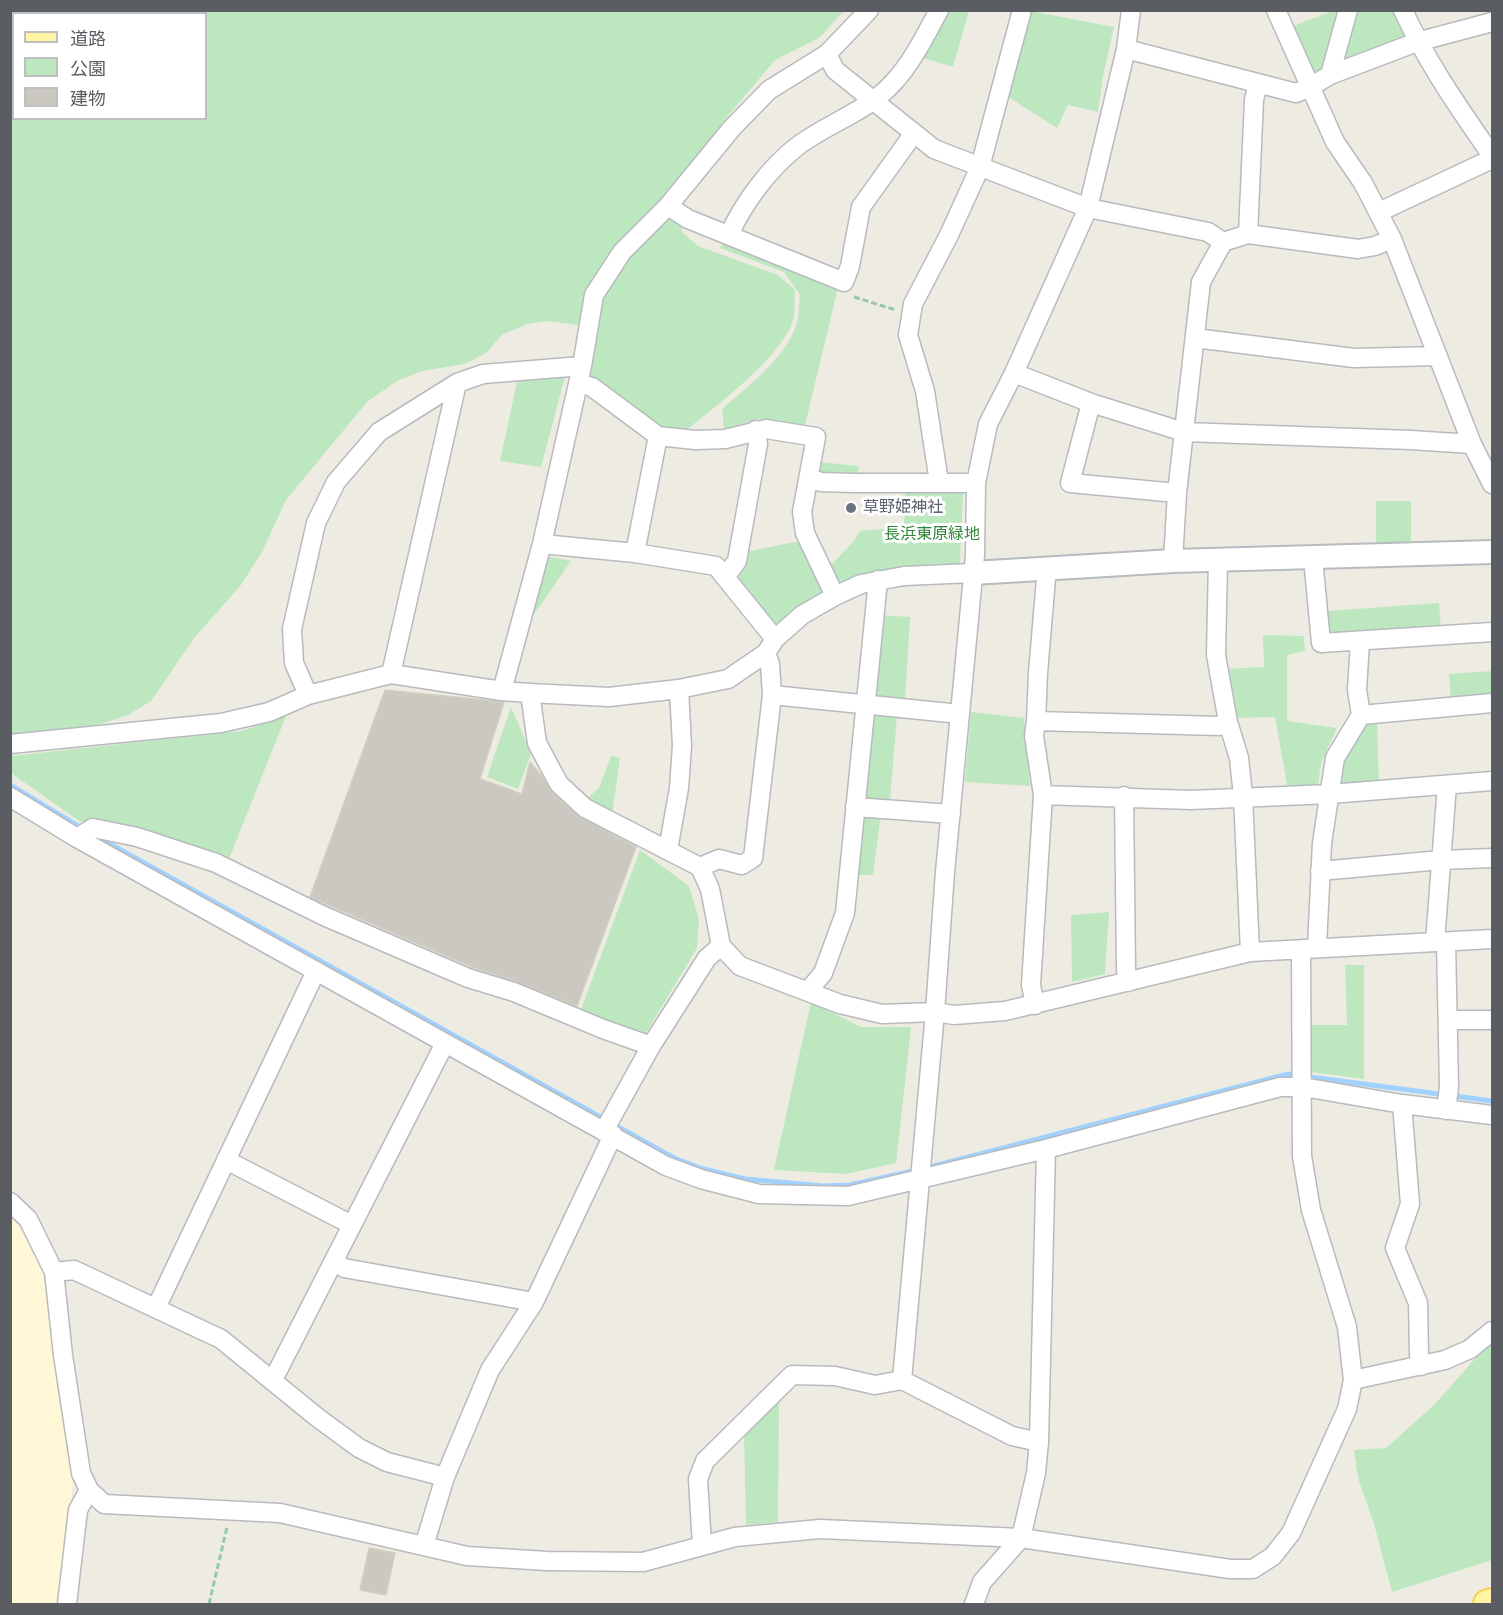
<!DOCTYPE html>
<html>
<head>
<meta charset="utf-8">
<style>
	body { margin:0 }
	#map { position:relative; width:1503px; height:1615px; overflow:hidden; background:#eeece2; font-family:"DM Sans","Noto Sans JP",sans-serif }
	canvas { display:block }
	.frame { position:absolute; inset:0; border:12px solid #5a5e63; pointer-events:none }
	.legend { position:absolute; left:12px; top:12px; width:195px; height:108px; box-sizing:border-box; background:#fff; border:2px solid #bdbfc1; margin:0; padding:8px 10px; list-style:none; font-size:18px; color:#5a5e63 }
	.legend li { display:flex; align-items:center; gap:12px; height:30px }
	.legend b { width:30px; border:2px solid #bdbfc1 }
</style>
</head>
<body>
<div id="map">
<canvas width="1503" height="1615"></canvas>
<div class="frame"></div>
<ul class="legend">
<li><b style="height:8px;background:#fff5a5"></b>道路</li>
<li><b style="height:16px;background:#bde7bf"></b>公園</li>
<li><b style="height:16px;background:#cbc8c1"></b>建物</li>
</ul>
</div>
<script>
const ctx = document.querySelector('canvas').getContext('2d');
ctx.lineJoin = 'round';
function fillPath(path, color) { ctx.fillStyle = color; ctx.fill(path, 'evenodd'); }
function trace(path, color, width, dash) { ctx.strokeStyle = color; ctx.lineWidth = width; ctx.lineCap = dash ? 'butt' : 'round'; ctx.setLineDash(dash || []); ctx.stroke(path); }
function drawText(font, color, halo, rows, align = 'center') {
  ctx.font = font + ' "DM Sans","Noto Sans JP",sans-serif'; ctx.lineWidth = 6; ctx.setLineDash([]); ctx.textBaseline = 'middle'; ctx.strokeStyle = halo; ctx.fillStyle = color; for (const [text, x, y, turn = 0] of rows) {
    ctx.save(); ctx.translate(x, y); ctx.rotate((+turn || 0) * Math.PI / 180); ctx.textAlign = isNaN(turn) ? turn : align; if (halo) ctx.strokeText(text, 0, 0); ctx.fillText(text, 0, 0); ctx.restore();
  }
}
fillPath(new Path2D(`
	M10,1216l12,11 26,47 6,84 19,127 -15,119h-47z`), '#fff7d5');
fillPath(new Path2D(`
	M11,11h833l-25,27 -44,22 -53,63 -40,77v32l16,14 80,29 17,15c-1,10 1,23 -3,33 -13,36 -77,84 -108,109l-21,-3 -72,-52 -13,-52 -31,-4 -20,3 -25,11 -16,18 -21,11 -43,7 -25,10 -30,21 -81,98 -24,52 -21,33 -46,52 -44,64 -23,14 -73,24 -44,4zM14,14h192v104h-192z
	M947,11h22l-16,56 -29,-9z
	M1030,11l84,16 -11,49 -5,36 -30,-7 -11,23 -52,-33z
	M1333,11h11l-14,53 -16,8 -21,-46z
	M1356,11h40l11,24 -66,25z
	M729,235l109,53 -33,137 -47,-6 -34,10 -2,-20c26,-23 65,-52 75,-86 2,-9 2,-19 3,-28l-16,-23 -64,-24z
	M565,377l-24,90 -41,-6 17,-79z
	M820,462l38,4 1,12 -41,-3z
	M905,489l58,2 -3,73 -63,4 -58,19 -11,-19 25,-26 7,-11 44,-4z
	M1376,501h35v44h-35z
	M800,541l26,48 -50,40 -38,-46 7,-31z
	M546,556l25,5 -43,62z
	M1439,603l2,26 -112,9 -2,-27z
	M880,615l30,2 -5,83 -31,-3z
	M1263,635l41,1 1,15 -18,4v66l50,7 -16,35 -3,23 -30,4 -13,-73 -42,1 -9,-49 40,-2z
	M1492,671v27l-41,3 -2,-27z
	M511,707l20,47 -13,35 -31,-12z
	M971,712l53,6 6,68 -65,-4z
	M870,714l27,2 -7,84 -27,-2z
	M286,716l-57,143 -112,-32 -38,-6 -68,-48v-17l230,-25z
	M1377,721l2,65 -42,1 3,-28 24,-37z
	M611,756l9,2 -8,58 -26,-17 13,-11z
	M863,812l18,2 -8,61h-20z
	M640,850l49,36 10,34 -2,28 -54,90 -63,-26z
	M1109,912l-4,62 -33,8 -1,-67z
	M1345,965h19v114l-54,-7 -4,-47h41z
	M811,1002l50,25h50l-15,136 -50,11 -72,-4z
	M1492,1342v218l-100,32 -18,-68 -16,-46 -4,-28 32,-2 49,-44 44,-50z
	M779,1399l-1,123 -32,3 -2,-91z`), '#bde7bf');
trace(new Path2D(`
	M10,785l73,44
	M94,835l580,323 26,10 45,11 79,7 26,-1 67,-15
	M926,1168l362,-94 204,27`), '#a0d1ff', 5);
const building = new Path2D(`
	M385,690l119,12 -24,77 42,15 8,-32 12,14 9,16 27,24 58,31 -59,159 -59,-24 -46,-15 -162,-70z
	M369,1548l26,5 -9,42 -26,-5z`);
fillPath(building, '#cbc8c1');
trace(building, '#d3cec0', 1.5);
const minor = new Path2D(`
	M1276,10l59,132 28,41 29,56 80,205 20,40
	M1403,10c24,53 57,99 89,146
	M1126,49l170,44 14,-6 20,-12 18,-65
	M827,54l8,16 99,79 154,59 120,24 15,10
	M1330,75l87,-33 75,-20
	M668,206l20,13 156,63 6,-16 11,-59 53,-74
	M1379,212l113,-53
	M1248,234l6,-134 4,-17
	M729,235c15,-33 41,-68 70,-90 30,-22 68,-34 93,-61 20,-21 33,-48 47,-74
	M1195,338l159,20 84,-2
	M1014,373l77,30
	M579,383l13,4 66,49 -23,117
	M658,436l37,4 30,-1 41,-10 50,8 -14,75 3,21 30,63
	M809,478l12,4 32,1h123
	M939,482l-14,-91 -17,-56 5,-31 36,-69 31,-68 42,-157
	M1177,493l-107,-10 21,-80 93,29 227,8 61,4
	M542,544l93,9 81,13 59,73
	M1313,558l8,85 171,-11
	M1173,561l4,-68 24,-211 22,-40 25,-8 110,15 17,-3 17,-7
	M1218,561l-2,94 12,67 11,36 4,38 7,156
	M725,577l12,-16 21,-117 -2,-14
	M1360,642l-3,48 4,25 131,-12
	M391,674l66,-291
	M502,691l40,-147 40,-178 12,-71 28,-43 46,-46 64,-78 37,-38 58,-36 42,-44
	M530,693l7,50 22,41 26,24 115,59 10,22 11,57 19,20 100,38 42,10 53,-2 19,3 51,-4 245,-59 242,-13
	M308,695l-14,-32 -2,-34 24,-106 20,-41 43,-50 78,-49 26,-9 99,-8
	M772,695l188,19
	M1036,721l2,-48 9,-106
	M10,744l211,-21 48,-11 39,-17 83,-21 111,17 28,2 79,4 70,-8 49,-10 38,-26 9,-14 27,-24 33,-19 26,-12 43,-8 69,-3
	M1043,795l-9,-59 2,-15 183,5 9,-4
	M1124,796l2,174 2,12
	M10,797l67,41 589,328 35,13 58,15 89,2 198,-47 234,-62h23l99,17 90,11
	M855,807l96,7
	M77,838l16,-10 44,9 79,26 108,53 144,62 46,14 89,37 48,17
	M668,850l11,-62 3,-42 -3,-57
	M700,867l19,-8 23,6 11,-7 19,-163 -2,-31 -4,-11
	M1320,871l121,-11 51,-2
	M1435,942l12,-157
	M1317,947l5,-104 13,-85 26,-43
	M808,991l15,-18 22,-60 33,-333
	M1035,1005l-4,-20 12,-190 148,5 139,-6 162,-13
	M1448,1020h44
	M1402,1104l8,100 -15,44 23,55 1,51 2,12
	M1446,1110l3,-23 -3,-145
	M604,1131l47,-85 56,-88 14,-12
	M1046,1149l-7,293 -3,31 -15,65 209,31h23l20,-13 18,-23 56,-124 6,-29 -6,-53 -36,-117 -9,-54 -1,-207
	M226,1160l126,65
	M10,1202l18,17 26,53 9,83 18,118 8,17 15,14 176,9 187,43 80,5 96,1 92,-25 85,-8 201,9
	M334,1261l10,7 190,34
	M54,1272l20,-2 147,69 97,79 41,30 28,14 58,15
	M156,1308l160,-337
	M270,1379l7,-7 168,-329
	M1353,1380l92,-20 25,-11 22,-18
	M1039,1442l-27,-6 -110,-56 33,-368 10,-140 30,-317 1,-72 12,-59 26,-51 74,-165 38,-159 5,-39
	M424,1546l21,-69 45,-107 44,-68 79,-167
	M702,1546l-4,-67 7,-18 87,-86 43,1 40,9 27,-5
	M67,1604l11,-94 11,-20
	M974,1604l8,-22 39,-44`);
const tertiary = new Path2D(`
	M973,573l200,-12 319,-9`);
const primary = new Path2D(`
	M1488,1604l4,-1`);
trace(minor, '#b7babf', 21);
trace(tertiary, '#b7babf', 26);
trace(primary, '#f7d151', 32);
trace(new Path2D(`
	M854,297l42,13
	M209,1604l18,-77`), '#95c8a6', 3, [6, 3]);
trace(minor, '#fff', 18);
trace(tertiary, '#fff', 22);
trace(primary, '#fff5a5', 28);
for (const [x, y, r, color] of [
	[851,508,6,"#6b7280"]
]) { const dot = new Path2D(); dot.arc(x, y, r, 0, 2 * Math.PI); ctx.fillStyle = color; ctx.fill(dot); trace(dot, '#fff', 2); }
drawText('16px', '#5b616d', '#fff', [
	["草野姫神社",863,508]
], 'left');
drawText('16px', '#308438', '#fff', [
	["長浜東原緑地",932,535]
]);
</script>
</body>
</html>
